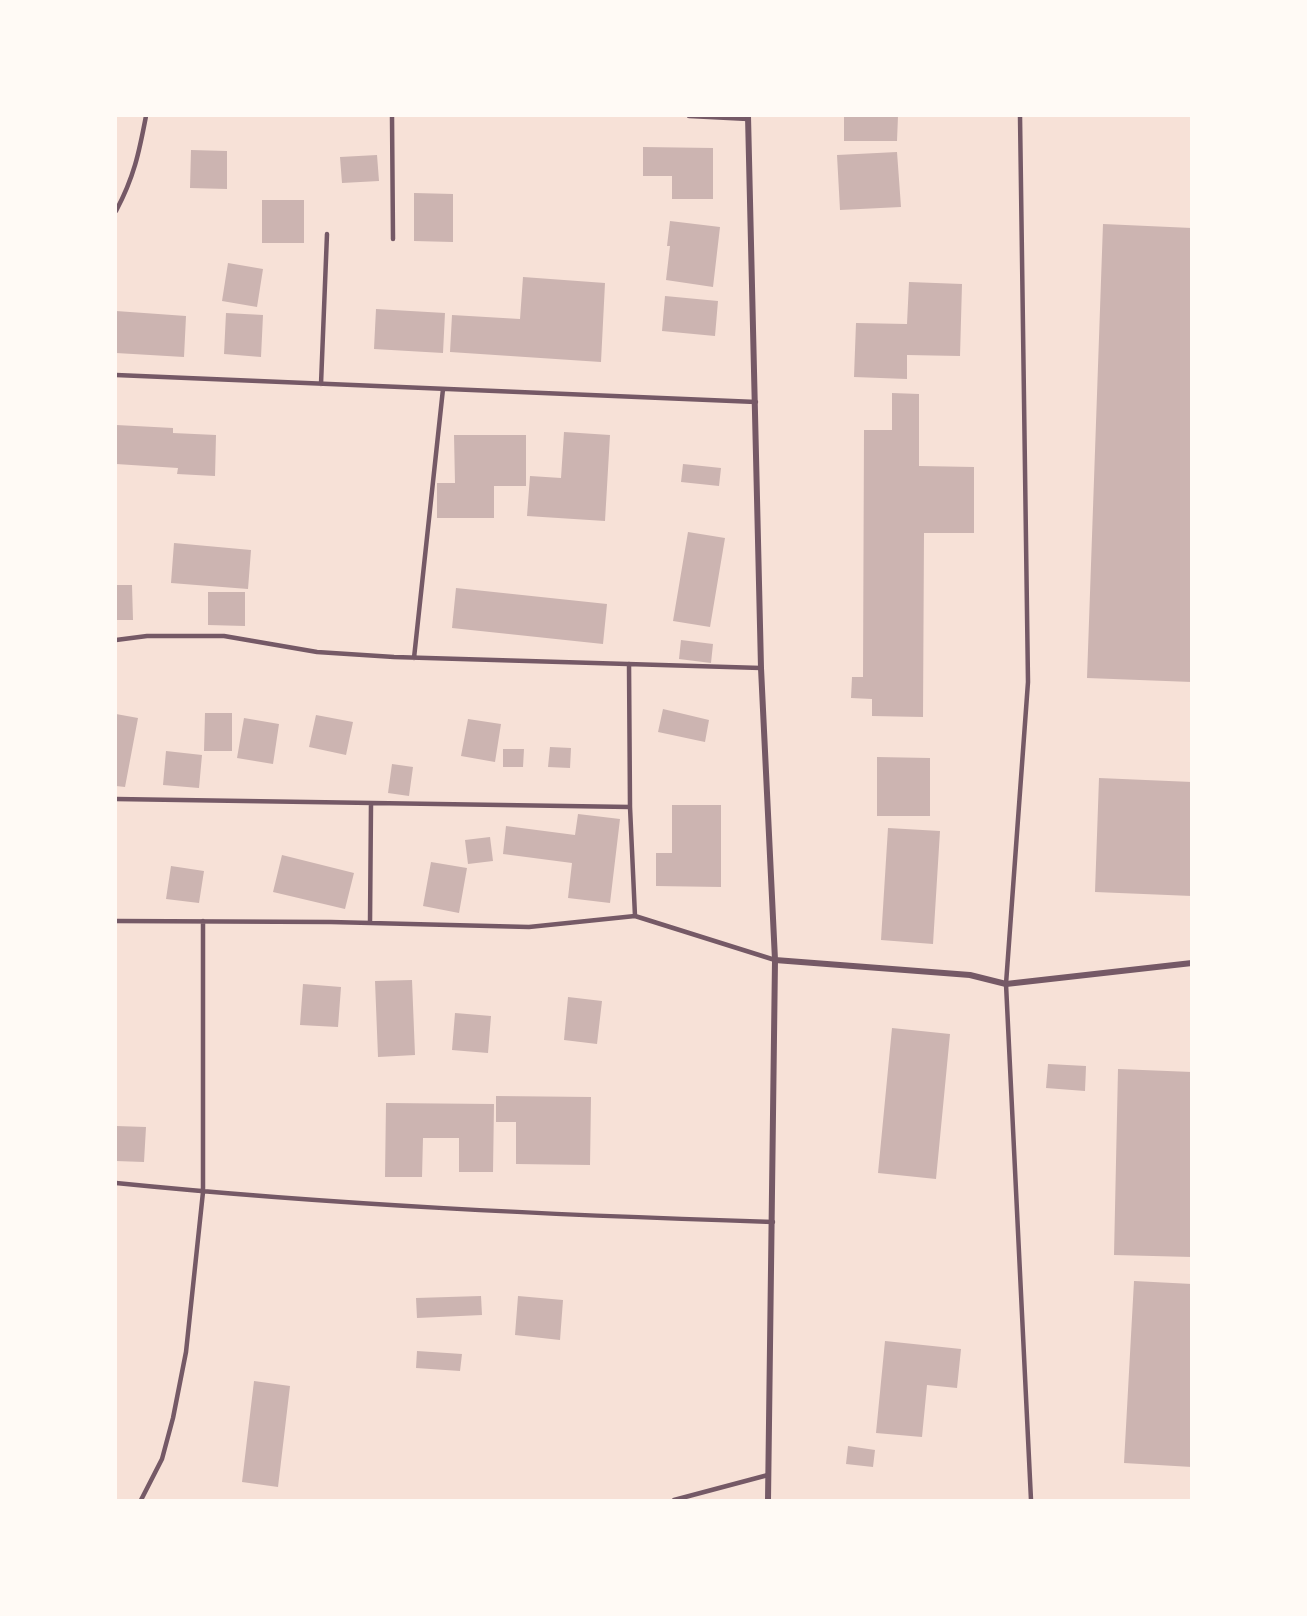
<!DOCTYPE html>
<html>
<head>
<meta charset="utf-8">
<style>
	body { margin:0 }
	#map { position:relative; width:1307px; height:1616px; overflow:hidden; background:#f7e1d7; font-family:"Crimson Pro",serif }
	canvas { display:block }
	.frame { position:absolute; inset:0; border:117px solid #fffaf5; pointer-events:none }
</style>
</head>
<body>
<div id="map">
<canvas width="1307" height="1616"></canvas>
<div class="frame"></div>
</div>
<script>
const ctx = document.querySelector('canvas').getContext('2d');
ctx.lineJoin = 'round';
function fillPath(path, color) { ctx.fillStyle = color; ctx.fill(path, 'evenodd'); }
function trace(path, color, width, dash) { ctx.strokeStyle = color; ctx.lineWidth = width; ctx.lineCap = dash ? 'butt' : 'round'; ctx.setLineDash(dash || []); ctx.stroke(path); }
fillPath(new Path2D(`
	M844,116h54l-1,25h-53z
	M643,147l70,1v51h-41v-23h-29z
	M191,150l36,1v38l-37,-1z
	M897,152l4,55 -61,3 -3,-55z
	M377,155l2,26 -37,2 -2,-26z
	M414,193l39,1v48l-39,-1z
	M262,200h42v43h-42z
	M670,221l50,6 -7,60 -47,-7 4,-34h-3z
	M1103,224l89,4v454l-105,-4z
	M228,263l35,6 -6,38 -35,-6z
	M523,277l82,6 -4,79 -151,-10 2,-37 68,4z
	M909,282l53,2 -2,72 -53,-1v24l-53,-2 2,-54 51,1z
	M665,296l53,5 -3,35 -53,-5z
	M376,309l69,4 -2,40 -69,-4z
	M116,311l70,5 -2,41 -68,-4z
	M226,313l37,2 -2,42 -37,-3z
	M892,393l27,1v72l55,1v66h-50l-1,184 -51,-1v-17l-21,-1 1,-21h11l1,-247h28z
	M116,425l57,3v5l43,2 -1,41 -38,-2 1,-6 -62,-4z
	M564,432l46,3 -5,86 -78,-5 3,-40 31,2z
	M454,435h72v51h-32v32h-57v-35h18z
	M683,464l38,4 -2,18 -38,-4z
	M688,532l37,6 -15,89 -37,-6z
	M174,543l77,7 -3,39 -77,-6z
	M116,585h16l1,35h-17z
	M456,588l151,16 -4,40 -151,-16z
	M208,592h37v34l-37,-1z
	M681,640l32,4 -2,19 -32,-4z
	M663,709l46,11 -4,22 -47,-10z
	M205,713h27v38h-28z
	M116,714l22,4 -13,69 -9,-1z
	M316,715l37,7 -7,33 -37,-8z
	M244,718l35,6 -6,40 -36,-6z
	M468,719l33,5 -6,38 -34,-6z
	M550,747l21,1 -1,20 -22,-1z
	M503,749h21l-1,18h-20z
	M166,751l36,4 -3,33 -36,-3z
	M877,757l53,1v58h-53z
	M392,764l21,3 -4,29 -21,-3z
	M1099,778l93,4v114l-97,-4z
	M672,805h49v82l-65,-1v-33h16z
	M578,814l42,5 -10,84 -42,-5 4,-35 -69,-9 3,-28 69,9z
	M888,828l52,3 -7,113 -52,-4z
	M490,837l3,24 -25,3 -3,-24z
	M282,855l72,18 -9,36 -72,-17z
	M431,862l36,6 -8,45 -36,-7z
	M171,866l33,5 -5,32 -33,-4z
	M412,980l3,75 -37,2 -3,-76z
	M303,984l38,3 -3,40 -38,-2z
	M568,997l34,4 -5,43 -33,-4z
	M455,1013l36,3 -3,37 -36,-3z
	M892,1028l58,6 -14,145 -58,-6z
	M1048,1064l38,2 -1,25 -39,-3z
	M1118,1069l74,3v185l-78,-2z
	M496,1096l95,1 -1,68 -74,-1v-42h-20z
	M386,1103l108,1 -1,68h-34v-34h-36l-1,39h-37z
	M116,1126l30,1 -2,35 -28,-1z
	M1134,1281l58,3v183l-68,-4z
	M481,1296l1,19 -65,3 -1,-20z
	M518,1296l45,4 -3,40 -45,-5z
	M885,1341l76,8 -4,39 -30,-3 -5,52 -46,-4z
	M417,1351l45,3 -2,17 -44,-3z
	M254,1381l36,5 -12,101 -36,-5z
	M848,1446l27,4 -2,17 -27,-3z`), '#ccb4b1');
trace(new Path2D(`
	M392,116l1,123
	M689,116l59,3
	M1020,116l8,566 -22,302 25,516
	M116,211c18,-34 23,-58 30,-95
	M116,375l640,27
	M321,384l6,-150
	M116,640l31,-4h77l93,16 77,5 367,11
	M414,658l29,-269
	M629,664l1,143 5,109
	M116,799l514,8
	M116,921l215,1 198,5 106,-11 140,44
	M370,923l1,-119
	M116,1183c218,22 437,32 657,39
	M141,1500l21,-41 11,-41 13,-66 17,-160v-271
	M674,1500l94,-25`), '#755966', 4.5);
trace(new Path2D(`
	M748,116l13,552 14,292 -7,540
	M775,960l195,15 36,9 186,-21`), '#755966', 6);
</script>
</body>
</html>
